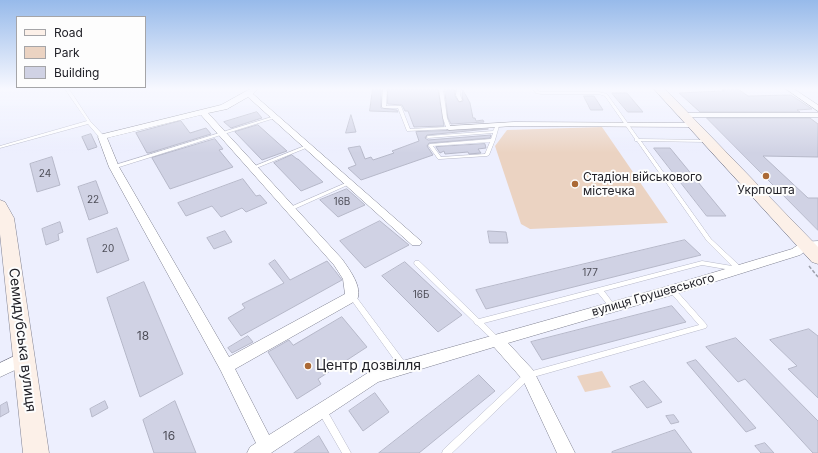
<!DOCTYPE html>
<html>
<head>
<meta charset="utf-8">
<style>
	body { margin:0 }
	#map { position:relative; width:818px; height:453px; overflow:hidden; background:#edeffe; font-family:Inter,sans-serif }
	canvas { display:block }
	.legend { position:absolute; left:16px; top:16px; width:130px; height:72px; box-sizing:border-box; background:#fdfdfd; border:1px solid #a5a5a8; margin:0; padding:5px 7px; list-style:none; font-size:12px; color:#222229 }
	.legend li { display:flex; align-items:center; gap:8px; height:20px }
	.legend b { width:20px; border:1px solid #a5a5a8 }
</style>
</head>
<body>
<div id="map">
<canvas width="818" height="453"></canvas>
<ul class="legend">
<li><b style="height:5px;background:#fcf0e8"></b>Road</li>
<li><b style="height:11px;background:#ebd3c2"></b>Park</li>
<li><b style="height:11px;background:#d0d2e4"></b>Building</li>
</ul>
</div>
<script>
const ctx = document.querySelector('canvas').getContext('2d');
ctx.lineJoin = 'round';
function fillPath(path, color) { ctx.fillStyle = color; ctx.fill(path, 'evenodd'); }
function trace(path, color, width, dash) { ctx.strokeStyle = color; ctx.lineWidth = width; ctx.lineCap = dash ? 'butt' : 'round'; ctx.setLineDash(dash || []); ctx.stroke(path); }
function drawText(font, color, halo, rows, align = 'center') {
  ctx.font = font + ' Inter,sans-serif'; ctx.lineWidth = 4; ctx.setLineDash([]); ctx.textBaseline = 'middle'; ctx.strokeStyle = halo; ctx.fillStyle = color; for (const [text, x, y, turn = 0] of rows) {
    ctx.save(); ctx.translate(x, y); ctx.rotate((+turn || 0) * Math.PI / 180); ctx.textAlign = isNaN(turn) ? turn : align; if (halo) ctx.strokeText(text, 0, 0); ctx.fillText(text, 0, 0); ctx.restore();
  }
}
fillPath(new Path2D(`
	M602,127l66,96 -138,6 -9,-5 -26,-78 12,-16z
	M602,371l9,16 -26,5 -8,-16z`), '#ebd3c2');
const building = new Path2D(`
	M373,89h8v19l16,2 1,2 -28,-1z
	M388,89h50l6,37 -30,1 -6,-16h-3l-3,-6 -14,-1z
	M445,89h10v7l4,6 4,-1 -1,-6 1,-5 7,13 3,15h2l1,3 7,-1 1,2 -33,2 -3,-6z
	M722,89h16l10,7 43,-1 21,14 -15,1 3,2h-100l-21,-19 45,-2z
	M612,93h15l16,19h-15z
	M584,96h10l9,14h-12z
	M257,112l5,6 -31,10 -7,-6z
	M351,115l5,17 -10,1z
	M707,118h103l8,6v33l-55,-1 45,42h10v32z
	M181,121l9,12 16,-5 5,6 -62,19h-2l-11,-20z
	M258,125l29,26 -25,9 -27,-28z
	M488,129l-61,6 -2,3 3,2 63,-5 -1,3 -61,5 -2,3 6,9 -72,25 -13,-12 8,-3 -8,-17 12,-2 5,13 6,-2 2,3 21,-7 -2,-2 27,-10 -3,-9z
	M91,134l6,13 -9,3 -6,-13z
	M215,139l8,10 -4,1 14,17 -63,22 -18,-31z
	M485,144l1,4 -8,1 3,4 -12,1 -1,-2 -23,2 -1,-3 -4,2 -4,-6z
	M654,148h16l56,68h-19z
	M292,155l5,4h1l25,23 -22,9 -27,-28z
	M52,157l8,28 -23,7 -7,-28z
	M243,179l13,17 4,-1 7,8 -21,9 -4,-4 -21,9 -9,-11 -26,10 -8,-13z
	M96,181l12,32 -19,7 -11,-33z
	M347,189l18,16 -27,12 -18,-17z
	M380,221l29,24 -44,23 -25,-27z
	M60,222l3,10 -5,2 1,6 -13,5 -4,-16z
	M117,228l12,32 -32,13 -10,-34z
	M225,231l7,11 -18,7 -7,-11z
	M488,231l18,1 2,11h-18z
	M685,240l16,15 -215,54 -10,-19z
	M275,260l15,20 37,-19 9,11 6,8 -101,56 -13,-18 17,-10 -3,-4 42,-21 -15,-19z
	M405,262l57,53 -24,17 -56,-56z
	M144,282l39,92 -43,23 -33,-99z
	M672,306l14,16 -144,38 -11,-18z
	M342,317l25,30 -49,32 3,5 -24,15 -29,-47 21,-12 4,5z
	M809,329l9,7v62l-30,-29 9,-3 -27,-26z
	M248,336l5,6 -21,11 -4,-5z
	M736,338l82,83v32h-5l-68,-74 -7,3 -32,-35z
	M696,360l60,68 -10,4 -59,-69z
	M479,375l16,16 -76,62h-40z
	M644,381l18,21 -15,6 -17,-21z
	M375,393l14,19 -26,19 -14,-20z
	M105,401l3,7 -16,9 -2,-8z
	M175,401l21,52h-42l-11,-33z
	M7,402l2,10 -9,5v-11z
	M674,415l5,7 -8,2 -5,-8z
	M675,430l17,23h-80v-1z
	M319,436l10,17h-35z
	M765,443l9,10h-13l-6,-7z`);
fillPath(building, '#d0d2e4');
trace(building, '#b6b8c9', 1);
const lane = new Path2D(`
	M65,89h4l21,32 14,15v2h-4l-12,-14 -88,24v-2l87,-25z
	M383,89h4l-1,17h15l9,23 36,-2 -3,-9 -4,-29h4l4,29 4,10 -2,1 -42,2 -9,-23h-14l-2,-1z
	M457,89h4l-1,6 2,5 -1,1h-2l-3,-6z
	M533,89h4l1,2 3,1h58l8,2 32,45 70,1v2h-2l-66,-1 70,98 30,28 1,2 -1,2h-4l-35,-6 -98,26 12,16 -1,2 -2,1 -2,-1 -13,-16 -114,30 17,17 -2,2 -2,1 -2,-1 -18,-17 -2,-1 -1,-2 -59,-57 -1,-2 1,-2h4l60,58 223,-58 30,5 -25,-25 -70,-100h-2v-2l-30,-43 -6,-2h-58l-5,-1z
	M275,116l3,1 -162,51h-4v-2z
	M496,125h2l1,1 -4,14 -6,15 -2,1 -47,3h-2l-10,-14 2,-1 61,-5 2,-6 -65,5 -2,-1 2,-1 65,-5zM490,142l-5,12 -44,3 -8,-11z
	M307,145h2l2,1 -57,23h-4v-1z
	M348,182h4v1l-60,27 -2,1 -3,-2 1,-1z
	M670,288h4l32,36 1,2 -1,2 -176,50 -78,75h-10l1,-3 82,-77 174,-48 -29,-33 -1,-2z
	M352,293l2,1 53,71 1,2 -1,2 -3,1 -3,-1 -51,-71 -1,-2 1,-2z
	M322,406l3,1 26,46h-9l-23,-40 -1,-3 1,-3z`);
const street = new Path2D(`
	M250,89h8l-5,5 169,148 -2,3h-8l-164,-148 -21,12 -19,4 134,146c7,10 21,28 15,41l-122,69 34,66 105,-66 298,-84 120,-36 10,-7 16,-1v8h-10l-8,6 -128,40 -164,48 25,27 42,83h-18l-34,-73 -29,-33 -116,35 -107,71h-24l3,-6 6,-4 -35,-72 -112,-204 -11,-30 1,-2 122,-30zM201,115l133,150 9,14 2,15 -116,63 -110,-190 -12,-29z
	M786,89h8l24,16v6z
	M680,113h138v4h-138z
	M514,122l179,1 4,2 -4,2 -179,-1 -65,4 -4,-2 4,-2z
	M25,351l5,2 2,5 -2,5 -30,14v-14z`);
const secondary = new Path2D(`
	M654,89h11l153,158v17l-6,-2z
	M0,200l5,2 9,16 35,235h-26l-23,-219z`);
trace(lane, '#808292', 0.5);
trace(street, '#808292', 1);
trace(secondary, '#808292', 1);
trace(new Path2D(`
	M809,266l9,11`), '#9ea0ac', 1.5, [3.5, 2]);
fillPath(lane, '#fff');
fillPath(street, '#fff');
fillPath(secondary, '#fcf0e8');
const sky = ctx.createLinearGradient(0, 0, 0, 153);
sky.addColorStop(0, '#97baea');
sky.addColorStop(0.58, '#f7f8ff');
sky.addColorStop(1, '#f7f8ff00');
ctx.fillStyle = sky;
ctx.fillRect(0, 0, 818, 153);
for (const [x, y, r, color] of [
	[766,176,4,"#ab6935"],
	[575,184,4,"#ab6935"],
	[308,366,4,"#ab6935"]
]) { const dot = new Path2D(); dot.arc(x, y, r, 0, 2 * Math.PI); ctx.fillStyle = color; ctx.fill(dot); trace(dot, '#fdfdfd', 1.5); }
drawText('10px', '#4e4e58', null, [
	["24",45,174],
	["22",93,200],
	["16В",342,202],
	["20",108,249],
	["177",590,273],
	["16Б",421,295]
]);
drawText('12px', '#222229', '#fdfdfd', [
	["Стадіон військового",583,177],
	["містечка",583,191],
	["Укрпошта",766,190,"center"]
], 'left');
drawText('12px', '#222229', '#fdfdfd', [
	["вулиця Грушевського",653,295,-16]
]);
drawText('12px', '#4e4e58', null, [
	["18",143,336],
	["16",169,436]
]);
drawText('14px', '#222229', '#fdfdfd', [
	["Семидубська вулиця",22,340,83]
]);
drawText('14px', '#222229', '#fdfdfd', [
	["Центр дозвілля",316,366]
], 'left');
</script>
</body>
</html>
